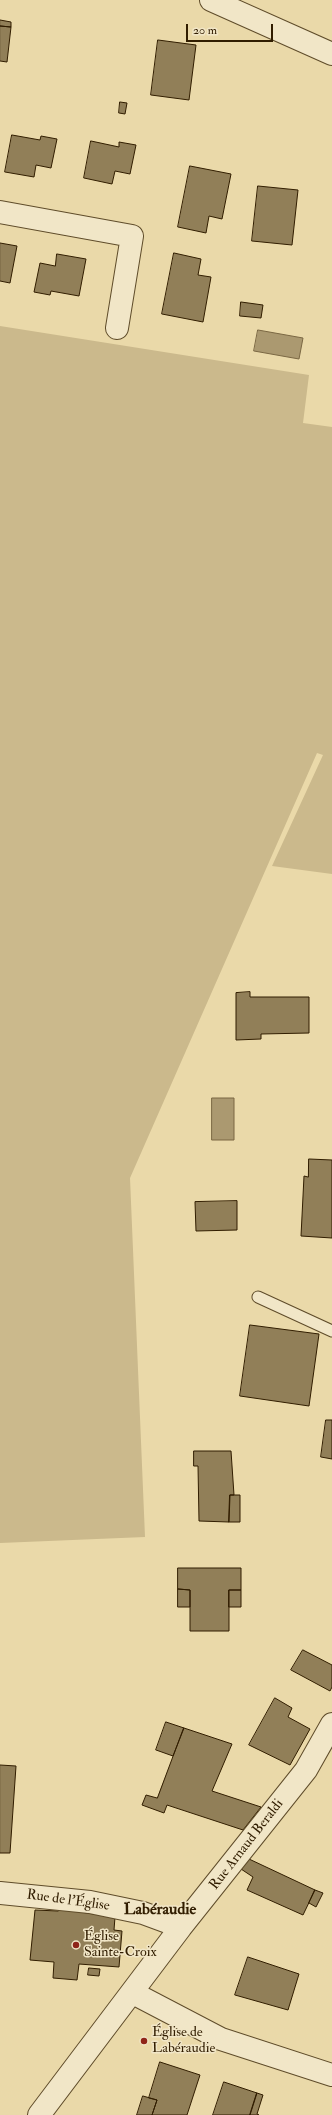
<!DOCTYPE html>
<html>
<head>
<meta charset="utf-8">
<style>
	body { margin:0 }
	#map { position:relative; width:332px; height:2115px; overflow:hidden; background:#ead9a9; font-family:"IM FELL Double Pica",serif }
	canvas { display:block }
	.scale { position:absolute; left:186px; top:24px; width:87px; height:18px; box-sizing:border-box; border:2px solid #311d00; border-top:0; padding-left:5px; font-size:12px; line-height:14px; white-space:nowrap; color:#311d00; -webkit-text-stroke:3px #f1e6c7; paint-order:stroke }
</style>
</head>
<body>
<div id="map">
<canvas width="332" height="2115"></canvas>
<div class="scale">20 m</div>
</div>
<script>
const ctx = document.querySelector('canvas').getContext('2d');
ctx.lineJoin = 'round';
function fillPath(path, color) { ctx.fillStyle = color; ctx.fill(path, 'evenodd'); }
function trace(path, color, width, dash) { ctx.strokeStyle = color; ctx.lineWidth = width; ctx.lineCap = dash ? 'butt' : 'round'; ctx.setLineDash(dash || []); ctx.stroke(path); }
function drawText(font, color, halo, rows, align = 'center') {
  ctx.font = font + ' "IM FELL Double Pica",serif'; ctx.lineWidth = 3; ctx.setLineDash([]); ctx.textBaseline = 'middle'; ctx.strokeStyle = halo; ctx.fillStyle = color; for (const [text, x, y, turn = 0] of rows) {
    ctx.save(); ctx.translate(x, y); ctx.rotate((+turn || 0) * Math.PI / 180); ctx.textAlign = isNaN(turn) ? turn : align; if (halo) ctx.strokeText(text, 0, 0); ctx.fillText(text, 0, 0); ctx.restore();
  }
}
fillPath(new Path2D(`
	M0,326l309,49 -6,48 29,4v447l-60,-8 51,-111 -6,-2 -187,425 15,359 -145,6z`), '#cbb98c');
const water = new Path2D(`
	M258,330l45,8 -4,21 -45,-8z
	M212,1098h22v42h-22z`);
fillPath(water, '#ab9970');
trace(water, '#7a6743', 1);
const building = new Path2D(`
	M0,20l11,2v5l-11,-1z
	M0,26l11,1 -4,35 -7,-1z
	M158,40l38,5 -7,55 -38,-5z
	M120,102l7,1 -2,11 -6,-1z
	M12,135l28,5 1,-4 16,3 -6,29 -15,-3 -2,12 -29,-5z
	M91,141l28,6v-5l17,3 -6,29 -15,-3 -3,13 -28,-6z
	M190,166l41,8 -9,45 -13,-3 -3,17 -28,-6z
	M258,186l40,4 -6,55 -40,-4z
	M0,243l17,3 -7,37 -10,-2z
	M174,253l27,6 -3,16 13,2 -8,45 -41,-8z
	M57,254l29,5 -7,37 -28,-5 -1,4 -16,-3 6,-29 15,3z
	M241,302l22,3 -2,13 -21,-2z
	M250,992v5h59v36l-48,1v5l-25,1v-47z
	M309,1159l23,1v78l-31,-2 3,-60 4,1z
	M237,1201v29l-41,1 -1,-29z
	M250,1325l69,9 -10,72 -69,-10z
	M326,1420h6v39l-11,-2z
	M194,1451h37l3,44h-4l-1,27 -30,-1 -1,-55h-4z
	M230,1495h10v27h-11z
	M178,1568h63v22h-12v41h-39v-41l-12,-1z
	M178,1589l12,1v17h-12z
	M229,1590h12v17h-12z
	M303,1650l29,15v22l-2,4 -39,-21z
	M275,1698l17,10 -4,9 22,12 -20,36 -41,-20z
	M166,1722l18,6 -11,28 -17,-6z
	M184,1728l48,16 -20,47 49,16 -18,23 -76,-25 -3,8 -22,-8 4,-10 11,3z
	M0,1765l16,1 -6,87h-10z
	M249,1859l66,31 -12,25 -56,-25 6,-13 -12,-8z
	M315,1890l8,3 -7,14 -7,-4z
	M60,1909l55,8 -1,13 8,1 -3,36 -40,-3 -2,16 -24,-2 1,-16 -24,-2 5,-50 23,1z
	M248,1957l51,17 -11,36 -53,-15z
	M89,1968l11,1 -1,7 -11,-1z
	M160,2062l40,13 -13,40h-35l5,-15 -8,-2z
	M224,2082l33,11 -7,22h-37z
	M257,2093l6,2 -6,19 2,1h-9z
	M143,2096l14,4 -5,15h-15z`);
fillPath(building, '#917f58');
trace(building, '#311d00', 1);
const service = new Path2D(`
	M258,1297l74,34`);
const minor = new Path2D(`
	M211,0l121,54
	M0,212l132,24 -15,92
	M0,1893l90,9 53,11 38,14
	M133,1993l88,46 111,36
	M39,2115l142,-188 125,-157 26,-46`);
trace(service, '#5f4c2a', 13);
trace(minor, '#5f4c2a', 24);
trace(service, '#f1e6c7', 11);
trace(minor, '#f1e6c7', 22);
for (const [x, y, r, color] of [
	[76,1945,4,"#8f2418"],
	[144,2041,4,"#8f2418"]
]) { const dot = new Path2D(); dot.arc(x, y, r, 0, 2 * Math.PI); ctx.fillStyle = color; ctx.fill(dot); trace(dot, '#f1e6c7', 1.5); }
drawText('14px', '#311d00', '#f1e6c7', [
	["Rue Arnaud Beraldi",247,1845,-52],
	["Rue de l'Église",68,1901,8]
]);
drawText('14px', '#311d00', '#f1e6c7', [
	["Église",84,1937],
	["Sainte-Croix",84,1953],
	["Église de",152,2033],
	["Labéraudie",152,2049]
], 'left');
drawText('bold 16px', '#311d00', '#f1e6c7', [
	["Labéraudie",160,1911]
]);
</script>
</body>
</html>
